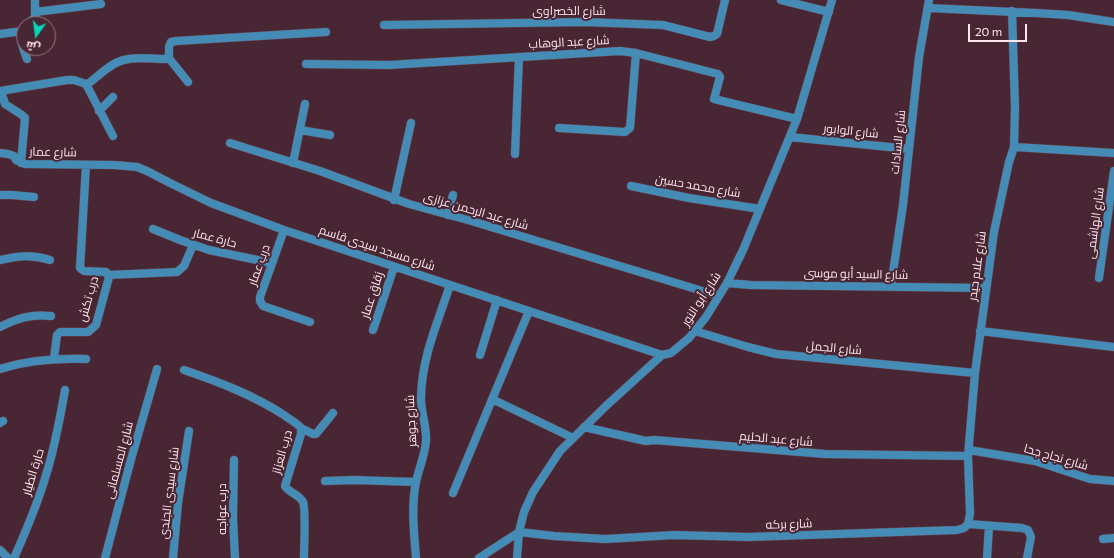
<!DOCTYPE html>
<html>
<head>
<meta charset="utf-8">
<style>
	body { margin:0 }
	#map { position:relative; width:1114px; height:558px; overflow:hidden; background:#492633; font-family:Commissioner,Cairo,sans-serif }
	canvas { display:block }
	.north { position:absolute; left:16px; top:16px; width:40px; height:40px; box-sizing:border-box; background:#492633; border:1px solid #92737e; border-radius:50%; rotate:194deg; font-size:11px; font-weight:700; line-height:16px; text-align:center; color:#ffe7ee }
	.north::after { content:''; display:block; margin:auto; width:14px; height:18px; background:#03d5b6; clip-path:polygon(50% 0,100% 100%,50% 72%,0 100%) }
	.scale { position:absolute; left:968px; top:24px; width:59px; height:18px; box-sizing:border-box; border:2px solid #ffe7ee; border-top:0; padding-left:5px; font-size:12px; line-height:14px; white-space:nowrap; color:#ffe7ee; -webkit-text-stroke:3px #492633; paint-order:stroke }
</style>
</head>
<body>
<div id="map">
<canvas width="1114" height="558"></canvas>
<div class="north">ش</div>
<div class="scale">20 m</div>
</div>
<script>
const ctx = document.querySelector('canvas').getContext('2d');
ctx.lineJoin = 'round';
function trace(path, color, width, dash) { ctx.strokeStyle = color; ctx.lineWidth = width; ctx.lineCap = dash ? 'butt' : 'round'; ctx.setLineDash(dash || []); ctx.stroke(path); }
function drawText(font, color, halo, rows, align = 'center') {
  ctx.font = font + ' Commissioner,Cairo,sans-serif'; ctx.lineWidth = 4; ctx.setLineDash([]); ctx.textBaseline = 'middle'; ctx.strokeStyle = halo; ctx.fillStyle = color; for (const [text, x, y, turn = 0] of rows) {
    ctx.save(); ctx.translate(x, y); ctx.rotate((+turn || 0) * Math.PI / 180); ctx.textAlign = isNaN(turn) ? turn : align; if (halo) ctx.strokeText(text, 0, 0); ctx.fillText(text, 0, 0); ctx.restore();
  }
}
const minor = new Path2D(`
	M781,0l48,12
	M928,8l108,5 32,2 46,7
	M35,12l66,-8
	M28,24l7,-7v-17
	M384,25l201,-3 78,3 47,12 4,-1 3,-2 8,-34
	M24,28c-7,7 0,22 3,31
	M0,34l22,-3
	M168,57l20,25
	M306,64l83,1 231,-14 16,2 82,21 2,3 -6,22 83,20
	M86,84l27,52
	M0,91l67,-11h7l12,4 3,-1c8,-6 16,-14 25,-19 15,-9 34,-5 52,-5l3,-4v-8l2,-5 5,-1 150,-9
	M1,91l4,13 17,11 3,3 -4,45
	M99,111l14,-14
	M559,128l66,4 5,-4 6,-75
	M300,130l30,5
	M790,137l119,12
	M230,143l90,28 89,33 59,16 251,76
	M1014,147l100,6
	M0,153l8,1 6,2 2,4 9,4 89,1 23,2 10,4 23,12 41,20 73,27 378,125
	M515,154l4,-97
	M293,163l12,-59
	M631,186l58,12 71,11
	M0,195h12l22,2
	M394,200l17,-77
	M448,215l5,-20
	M153,229l27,11 29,10 63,13
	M284,230l-24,67v4l3,5 47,16
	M0,260c18,-4 32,-6 50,0
	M108,275l69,-3 7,-6 9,-21
	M1099,278l15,-107
	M727,283l24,2 235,3
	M891,286l12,-81 16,-148 10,-57
	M0,327c18,-9 30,-13 51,-11
	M373,330l21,-63
	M695,331l53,16 28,7 199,19
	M980,331l134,16
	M480,355l17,-55
	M54,358l3,-23 3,-3h28l8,-7 13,-48 -3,-5 -22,-1 -4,-3 6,-103
	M0,369c28,-9 57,-11 86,-10
	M184,370c35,12 69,25 100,45 5,4 13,8 17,13v6l-16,52c4,7 14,8 18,16 3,6 1,46 1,56
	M492,399l81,39
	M0,423l3,-2
	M584,427l62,14 8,-1 171,14 143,2
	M301,428l12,6h3l17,-21
	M969,450l66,11 55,18 24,2
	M234,460l-1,58 2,40
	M325,481l29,-1 62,2
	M453,493l76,-182
	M968,524l2,-10 -2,-58 7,-83 19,-141 15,-70 5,-15 1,-40 -3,-96
	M519,532l35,4 51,3 70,-4 73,2 209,-7 7,-2 4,-4 54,4 6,2 3,7 -4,21
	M1103,539l11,-1
	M0,550l8,8
	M14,558c12,-27 24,-55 32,-83 9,-28 14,-57 19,-85
	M105,558l25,-95 27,-94
	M173,558l5,-55 11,-72
	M416,558c-2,-25 -5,-51 0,-76 3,-14 9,-27 10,-41 1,-14 -5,-28 -5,-42 0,-40 17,-77 29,-114
	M479,558l40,-26
	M517,558l2,-26 5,-20 9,-20 27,-41 47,-46 55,-50 9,-2 18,-15 17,-21 21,-34 16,-33 54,-131 35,-119
	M987,558l2,-32`);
trace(minor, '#664551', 9);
trace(minor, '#448cb6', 8);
drawText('12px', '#ffe7ee', '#492633', [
	["شارع الخصراوى",569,11],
	["شارع عبد الوهاب",569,42,-3],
	["شارع الوابور",851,131,6],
	["شارع السادات",898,142,-84],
	["شارع عمار",53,152,1],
	["شارع محمد حسين",698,186,10],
	["شارع عبد الرحمن عزازى",476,211,16],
	["شارع الهاشمى",1095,223,-82],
	["حارة عمار",215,238,15],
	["شارع مسجد سيدى قاسم",377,248,18],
	["درب عمار",259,265,-70],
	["شارع علام حيدر",977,266,-82],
	["شارع السيد أبو موسى",856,274,1],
	["زقاق عمار",372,295,-72],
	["درب تكش",88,299,-74],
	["شارع أبو النور",701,299,-57],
	["شارع الجمل",834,348,5],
	["شارع جوهر",411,421,-93],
	["شارع عبد الحليم",776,439,5],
	["درب العزاز",282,452,-74],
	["شارع نجاح جحا",1056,457,16],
	["شارع المسلمانى",119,460,-75],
	["حارة الطيار",33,472,-73],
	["شارع سيدى الجندى",169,493,-83],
	["درب عواجه",222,509,-90],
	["شارع بركه",789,524,-2]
]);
</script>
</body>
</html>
